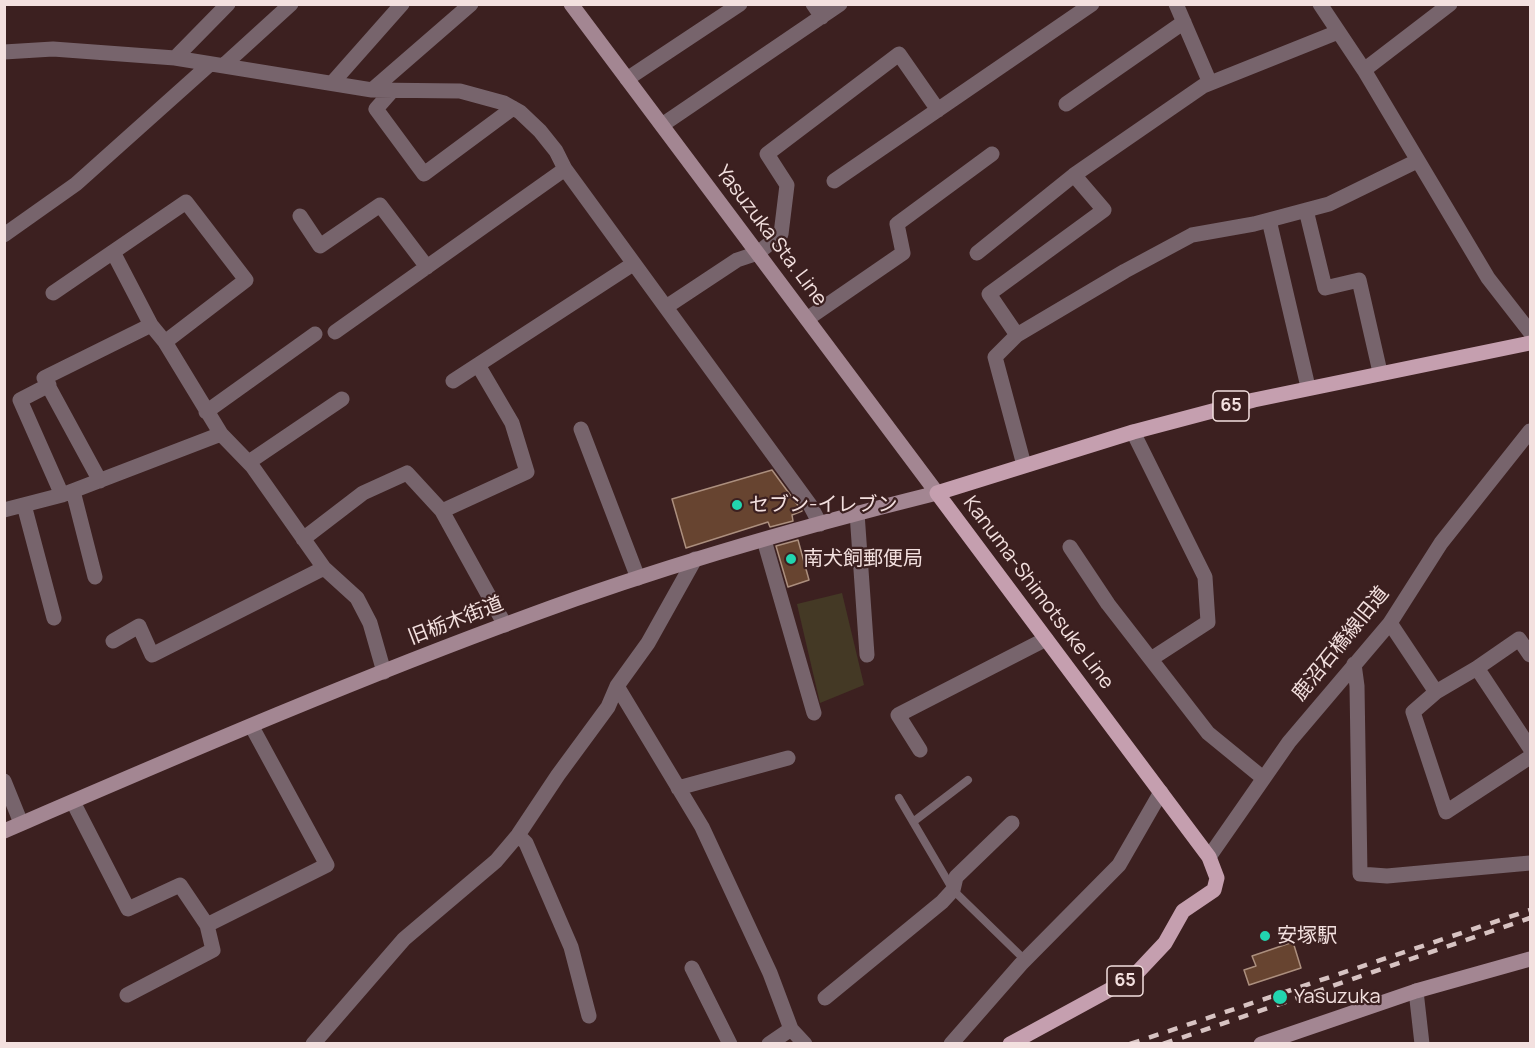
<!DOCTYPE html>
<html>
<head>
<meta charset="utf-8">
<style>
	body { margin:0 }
	#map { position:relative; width:1535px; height:1048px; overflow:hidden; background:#3c2020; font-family:Manrope,sans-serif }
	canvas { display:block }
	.frame { position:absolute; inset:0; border:6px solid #f3e0df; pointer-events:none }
</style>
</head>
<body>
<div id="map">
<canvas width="1535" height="1048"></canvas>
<div class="frame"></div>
</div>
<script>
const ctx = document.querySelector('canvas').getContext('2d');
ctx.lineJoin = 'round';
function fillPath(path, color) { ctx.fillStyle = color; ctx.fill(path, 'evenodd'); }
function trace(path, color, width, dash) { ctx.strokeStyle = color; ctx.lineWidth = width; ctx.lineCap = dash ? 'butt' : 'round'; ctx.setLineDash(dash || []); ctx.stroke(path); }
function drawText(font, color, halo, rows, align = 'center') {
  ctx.font = font + ' Manrope,"Noto Sans JP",sans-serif'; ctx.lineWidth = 4.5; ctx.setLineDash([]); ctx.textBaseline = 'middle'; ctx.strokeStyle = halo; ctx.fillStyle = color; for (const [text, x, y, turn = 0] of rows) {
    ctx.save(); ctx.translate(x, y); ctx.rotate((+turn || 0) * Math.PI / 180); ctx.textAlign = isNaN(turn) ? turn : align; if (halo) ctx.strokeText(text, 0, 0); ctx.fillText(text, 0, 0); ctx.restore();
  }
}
fillPath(new Path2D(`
	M842,593l22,92 -44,18 -23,-99z`), '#443925');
const building = new Path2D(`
	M772,470l30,41 -10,4 1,6 -23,6 -2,-5 -82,26 -14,-49z
	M798,540l11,40 -21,7 -12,-41z
	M1293,942l8,26 -52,17 -5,-15 12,-4 -4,-10z`);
fillPath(building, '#674430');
trace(building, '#ac8f7e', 1.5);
trace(new Path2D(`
	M899,798l54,92 72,70
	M913,822l55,-42`), '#77646c', 8);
trace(new Path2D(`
	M228,4l-53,54 197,32 88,1 44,12 16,9 20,19 16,20 9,18 245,336 10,19
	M813,4l9,13
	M1176,4l34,79
	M1320,4l44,66 124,208 42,54
	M4,52l49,-3 122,9
	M224,65l67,-61
	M1364,70l86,-66
	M627,79l113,-75
	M333,82l69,-78
	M372,90l99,-86
	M391,92l-15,17 48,65 89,-66
	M1066,104l118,-82
	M662,125l178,-121
	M834,181l258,-177
	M1306,210l19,78 34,-8 21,92
	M300,216l20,30 60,-41 47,62
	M1269,220l39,167
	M4,235l72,-51 133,-119
	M977,253l97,-78
	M114,254l37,71 14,17 56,92
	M53,293l133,-91 60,78 -81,62
	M666,307l71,-47 21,-7 23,-19 6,-49 -20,-31 132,-100 39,56
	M807,319l96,-66 -6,-29 95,-70
	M335,332l230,-163
	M1017,335l108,-64 67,-36 62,-11 75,-20 88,-43
	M453,381l180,-117
	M49,385l-29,15 42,95
	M206,412l109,-78
	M581,429l57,149
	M1133,432l72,145 3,45 -57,37
	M249,462l93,-63
	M1024,465l-29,-108 22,-22 -28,-41 115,-84 -30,-35 129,-89 135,-54
	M100,481l-56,-103 107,-53
	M73,491l22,86
	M24,505l30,113
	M4,510l58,-15 159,-61 31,32 72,102 33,30 13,25 14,49
	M442,511l85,-39 -15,-49 -34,-58
	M857,513l10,142
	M303,539l60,-46 44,-20 35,38 63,114
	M764,540l50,173
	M1070,547l38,57 100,129 55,45
	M1390,623l46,69
	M113,641l26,-15 13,29 172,-87
	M1354,664l3,22 3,188 27,2 143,-13
	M1477,668l42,-29 11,16
	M617,686l85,141 68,146 21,56 14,15
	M1530,748l-53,-80 -41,24 -23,20 33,100 84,-55
	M920,750l-22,-35 148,-76
	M4,781l17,42
	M678,788l110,-30
	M73,802l55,107 52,-24 27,40
	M518,835l8,8 45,104 18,69
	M1209,857l80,-115 101,-119 51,-80 89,-112
	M692,968l38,76
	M1416,991l6,53
	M127,995l86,-45 -6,-25 120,-60 -75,-138
	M825,998l117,-96 11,-12 3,-13 56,-54
	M313,1044l91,-105 92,-78 22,-26 40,-60 50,-68 9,-21 31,-43 47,-84
	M769,1044l22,-15
	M951,1044l70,-80 98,-99 42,-73`), '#77646c', 15);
trace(new Path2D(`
	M4,831c174,-75 349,-151 527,-216 132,-49 269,-88 406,-122l-366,-489
	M1261,1044l155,-53 114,-32`), '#a38692', 15);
trace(new Path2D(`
	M1010,1044l123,-67 32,-34 18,-32 31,-21 3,-12 -8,-21 -272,-364 196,-61 121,-32 276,-57`), '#c59faf', 15);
trace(new Path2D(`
	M1130,1044l400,-134
	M1163,1044l367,-126`), '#d7c3c2', 4.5, [10, 10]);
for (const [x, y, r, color] of [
	[737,505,6,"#22d5af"],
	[791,559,6,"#22d5af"],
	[1265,936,6,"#22d5af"],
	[1280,997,8,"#22d5af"]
]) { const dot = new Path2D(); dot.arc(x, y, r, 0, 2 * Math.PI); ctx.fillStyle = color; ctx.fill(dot); trace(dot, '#3c2020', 2); }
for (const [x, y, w] of [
	[1231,406,36],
	[1125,981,36]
]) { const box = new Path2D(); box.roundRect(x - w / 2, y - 15, w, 30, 4.5); ctx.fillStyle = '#3c2020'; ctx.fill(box); trace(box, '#f3e0df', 1.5); }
drawText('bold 18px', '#f3e0df', null, [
	["65",1231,406],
	["65",1125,981]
]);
drawText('20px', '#f3e0df', '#3c2020', [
	["Yasuzuka Sta. Line",771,236,53],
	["Kanuma-Shimotsuke Line",1038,593,53],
	["旧栃木街道",456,621,-21],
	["鹿沼石橋線旧道",1341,644,-51]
]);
drawText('20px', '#f3e0df', '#3c2020', [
	["セブン-イレブン",749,505],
	["南犬飼郵便局",803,559],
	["安塚駅",1277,936],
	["Yasuzuka",1294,997]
], 'left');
</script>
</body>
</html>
